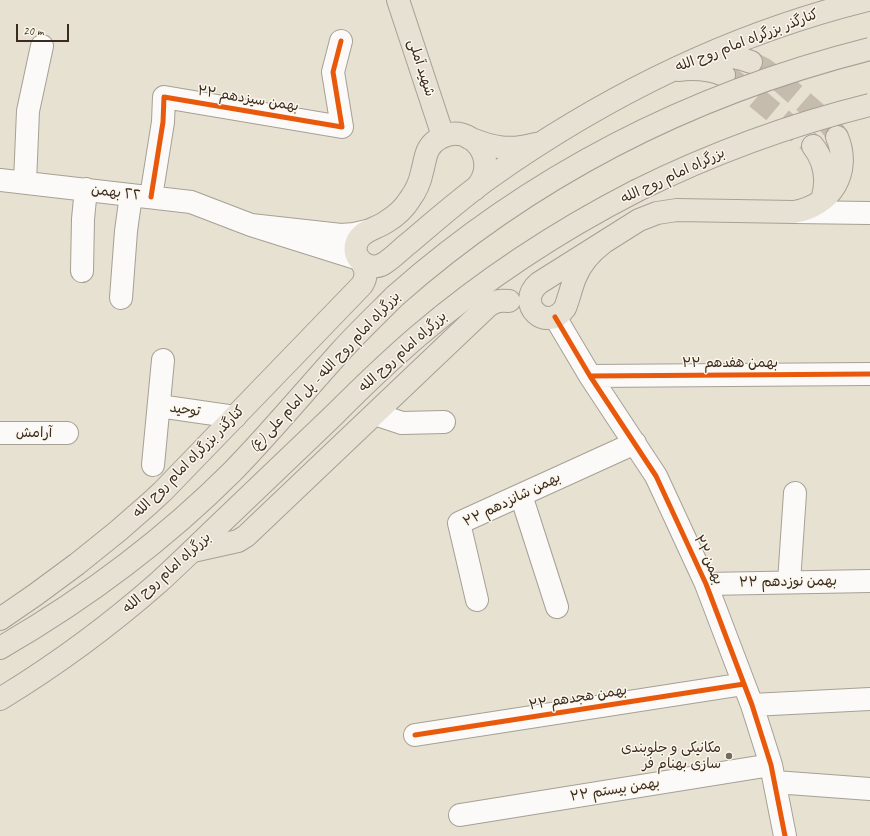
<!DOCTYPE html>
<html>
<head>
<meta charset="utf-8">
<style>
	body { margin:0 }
	#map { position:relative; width:870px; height:836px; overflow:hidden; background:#e7e1d1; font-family:Caveat,sans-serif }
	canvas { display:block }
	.scale { position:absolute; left:16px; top:24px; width:53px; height:18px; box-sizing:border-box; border:2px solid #3b2a1e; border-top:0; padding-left:5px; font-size:12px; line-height:14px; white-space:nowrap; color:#3b2a1e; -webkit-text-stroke:3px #fbf7ec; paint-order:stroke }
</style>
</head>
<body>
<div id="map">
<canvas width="870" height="836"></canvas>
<div class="scale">20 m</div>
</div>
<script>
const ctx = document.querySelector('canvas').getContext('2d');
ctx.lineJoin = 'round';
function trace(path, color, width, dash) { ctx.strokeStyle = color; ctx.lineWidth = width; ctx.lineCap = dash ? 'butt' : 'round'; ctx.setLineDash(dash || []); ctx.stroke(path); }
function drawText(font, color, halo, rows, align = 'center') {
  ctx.font = font + ' Caveat,"Playpen Sans Arabic",sans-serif'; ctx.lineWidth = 3; ctx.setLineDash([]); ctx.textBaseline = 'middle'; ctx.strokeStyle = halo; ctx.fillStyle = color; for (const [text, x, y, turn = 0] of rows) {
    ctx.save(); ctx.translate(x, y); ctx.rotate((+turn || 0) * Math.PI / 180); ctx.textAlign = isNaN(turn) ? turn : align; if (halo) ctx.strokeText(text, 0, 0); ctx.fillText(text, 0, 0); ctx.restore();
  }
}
trace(new Path2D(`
	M751,62l12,6 11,8 53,46 6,7 4,8
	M730,78l16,11 61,51 6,6`), '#c5bcad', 22, [22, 11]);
const minor = new Path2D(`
	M0,180l191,22 60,23
	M25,182l3,-71 14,-65
	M151,197l12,-75 1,-25 178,30 -9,-55 8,-31
	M794,212l76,1
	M359,259l-108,-34 90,10 13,-1 13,-3
	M82,271l1,-52 3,-30
	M121,298l5,-67 5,-36
	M555,317l35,59 66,100 50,108 46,121 19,60 14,71
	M590,376l280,-2
	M159,406l76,11
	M375,414l27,9 42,-1
	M0,433h67
	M153,465l10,-105
	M521,495l36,112
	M789,582l6,-89
	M706,584l164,-3
	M477,600l-18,-77 176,-80
	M752,705l118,-6
	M415,735l329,-51
	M775,782l95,7
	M460,815l311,-50`);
const major = new Path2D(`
	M398,0l45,136
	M709,56c15,-2 29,1 42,6
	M678,70c16,-2 31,-1 46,5
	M469,138c24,10 41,13 66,6
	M813,146c13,17 15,35 9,54
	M475,189c27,-27 -4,-69 -35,-51 -15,8 -14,20 -18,34 -2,10 -6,19 -12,27 -6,10 -14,17 -24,23 -10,7 -24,8 -29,20 -7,16 12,30 26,22 10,-6 17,-14 26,-21 26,-22 52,-45 80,-65 116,-82 241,-144 379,-178
	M603,243c-12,9 -22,20 -28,35 -4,10 -6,20 -10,30 -18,26 -51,-4 -26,-25l100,-63 18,-7 20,-3 117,2c37,-6 58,-40 43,-75
	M193,551l45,-10 8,-5 242,-230c7,-5 12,-6 21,-5
	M0,619l35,-24 42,-31 41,-33 32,-28 13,-12 199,-206c5,-8 5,-16 -1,-23`);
const highway = new Path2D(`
	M0,648c85,-49 164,-108 233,-177 37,-38 71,-79 107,-119 17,-19 36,-37 55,-56
	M0,699c56,-34 109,-73 159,-117 21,-19 41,-39 62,-59 38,-36 75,-72 113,-108 27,-27 55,-54 84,-79 67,-57 140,-105 218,-145`);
trace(minor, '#a6a095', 24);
trace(major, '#a6a095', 24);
trace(highway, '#a6a095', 24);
trace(minor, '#fbfaf8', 22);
trace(major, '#e7e1d4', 22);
trace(highway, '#e7e1d4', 22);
const highwayBridge = new Path2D(`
	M636,191c75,-37 153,-66 234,-86
	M395,296c138,-122 296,-202 475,-247`);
trace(highwayBridge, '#a6a095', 24, []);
trace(highwayBridge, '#e7e1d4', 22);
trace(new Path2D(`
	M151,197l12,-75 1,-25 178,30 -9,-55 8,-31
	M555,317l35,59 66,100 50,108 46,121 19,60 14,71
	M590,376l280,-2
	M415,735l329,-51`), '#e8590c', 5);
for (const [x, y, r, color] of [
	[729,756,4,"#776a5d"]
]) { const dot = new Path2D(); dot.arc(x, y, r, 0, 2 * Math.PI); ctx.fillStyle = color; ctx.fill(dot); trace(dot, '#fbf7ec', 1.5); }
drawText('14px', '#3b2a1e', '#fbf7ec', [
	["کنارگذر بزرگراه امام روح الله",747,41,-21],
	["شهید آملی",421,68,72],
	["۲۲ بهمن سیزدهم",248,99,9],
	["بزرگراه امام روح الله",673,176,-25],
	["٢٢ بهمن",116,193,7],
	["بزرگراه امام روح الله",403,352,-42],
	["۲۲ بهمن هفدهم",730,363],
	["بزرگراه امام روح الله - پل امام علی (ع)",325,372,-47],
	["توحید",185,410,8],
	["آرامش",34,433],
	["کنارگذر بزرگراه امام روح الله",189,462,-45],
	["۲۲ بهمن شانزدهم",512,500,-26],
	["۲۲ بهمن",708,560,66],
	["بزرگراه امام روح الله",167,573,-42],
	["۲۲ بهمن نوزدهم",788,582,-1],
	["۲۲ بهمن هجدهم",578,698,-9],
	["۲۲ بهمن بیستم",615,790,-9]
]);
drawText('14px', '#3b2a1e', '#fbf7ec', [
	["مکانیکی و جلوبندی",721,748],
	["سازی بهنام فر",721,764]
], 'right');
</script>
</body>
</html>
